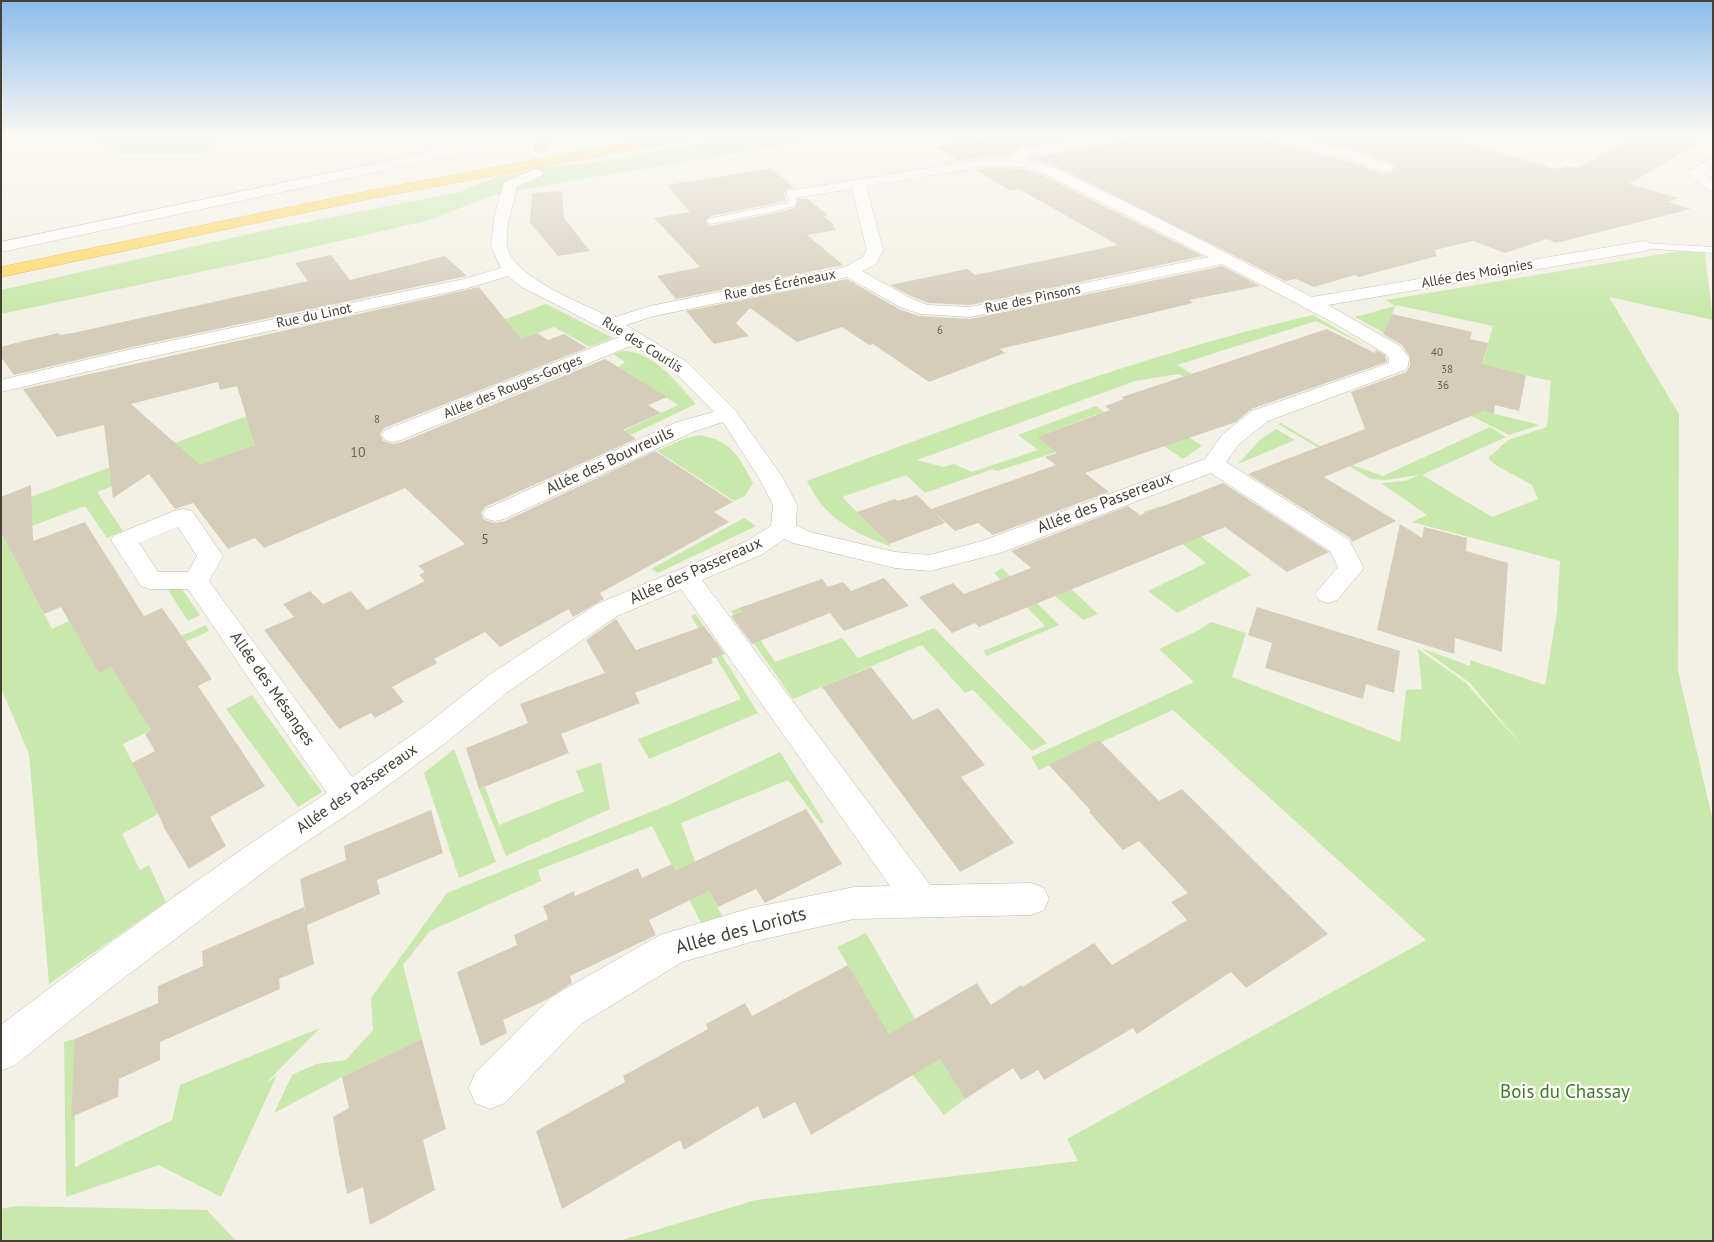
<!DOCTYPE html>
<html>
<head>
<meta charset="utf-8">
<style>
	body { margin:0 }
	#map { position:relative; width:1714px; height:1242px; overflow:hidden; background:#f3f0e5; font-family:"PT Sans",sans-serif }
	canvas { display:block }
	.frame { position:absolute; inset:0; border:2px solid #464135; pointer-events:none }
</style>
</head>
<body>
<div id="map">
<canvas width="1714" height="1242"></canvas>
<div class="frame"></div>
</div>
<script>
const ctx = document.querySelector('canvas').getContext('2d');
ctx.lineJoin = 'round';
function fillPath(path, color) { ctx.fillStyle = color; ctx.fill(path, 'evenodd'); }
function trace(path, color, width, dash) { ctx.strokeStyle = color; ctx.lineWidth = width; ctx.lineCap = dash ? 'butt' : 'round'; ctx.setLineDash(dash || []); ctx.stroke(path); }
function drawText(font, color, halo, rows, align = 'center') {
  ctx.font = font + ' "PT Sans",sans-serif'; ctx.lineWidth = 4.5; ctx.setLineDash([]); ctx.textBaseline = 'middle'; ctx.strokeStyle = halo; ctx.fillStyle = color; for (const [text, x, y, turn = 0] of rows) {
    ctx.save(); ctx.translate(x, y); ctx.rotate((+turn || 0) * Math.PI / 180); ctx.textAlign = isNaN(turn) ? turn : align; if (halo) ctx.strokeText(text, 0, 0); ctx.fillText(text, 0, 0); ctx.restore();
  }
}
fillPath(new Path2D(`
	M84,134h137l-2,11 -15,9h-86z
	M751,134h102l-283,47 -80,15 -60,24 -164,38 -265,56v-24l261,-59 197,-39 38,-15 57,-11 43,-4z
	M1704,247l9,73 -104,-23 70,117 -1,257 35,150v420h-1094l137,-41 322,-39 -11,-22 359,-199 -253,-230 -134,60 -8,-13 163,-75 -35,-33 40,-19 12,-8 35,11 -14,44 168,65 6,-52 16,-1 -4,-40 48,34 58,65 -54,-65 -49,-35 49,18v-6l75,25 12,-73 3,-51 -148,-39 15,-7 -46,-32 24,-2 14,-6 -34,5 -14,-1 -93,-55 3,-1 71,42 31,11 107,-49 16,10 -84,38 70,42 46,-18 -6,-14 -35,-19 -9,-8 20,-18 39,-13 4,-46 -69,-16 11,-39 -97,-21 -12,28 -29,-16 40,-11 -9,-6z
	M546,304l67,34 -23,9 -36,-20 -160,59 -136,58 -80,30 -8,-9 -73,27 26,39 -16,7 -22,-32 -82,31 49,92 17,-8 30,51 107,-47 3,6 -91,41 33,58 -28,14 35,70 -36,20 18,36 9,-5 17,37 -117,82 -20,-230 -28,-66v-180z
	M1313,315l55,32 -52,-26 -139,44 76,45 -12,3 -62,-39 -44,7 -218,79 26,7 11,-3 18,8 66,-22 -20,-15 78,-29 60,42 -37,-18 -22,-16 -60,23 20,15 -60,19 -4,-2 -68,24 -19,-18 -64,22 50,50c-38,-14 -67,-28 -85,-66 167,-62 332,-126 506,-166z
	M622,351c31,-1 55,32 74,53l-76,36 -7,-4 65,-31 -60,-38 7,-5 -12,-8z
	M1442,401l98,24 -31,10z
	M1177,429l25,17 -19,13 -31,-21z
	M1276,429l19,11 -57,24 23,-25z
	M699,435c34,6 39,21 54,48l-8,13 -11,5 -77,-50 29,-13z
	M1160,506l92,69 -75,38 -29,-22 58,-28 -63,-51z
	M744,518l12,8 -98,47 -7,-4z
	M1044,564l54,50 -15,6 -57,-49z
	M1002,568l57,57 -72,31 -4,-5 62,-25 -51,-53z
	M177,582l23,33 -12,6 -22,-34z
	M739,608l36,54 67,-24 16,20 76,-30 113,115 -15,8 -59,-61 -8,3 -43,-48 -129,54 -62,-88z
	M696,614l62,99 -109,46 -11,-20 103,-40 -50,-83z
	M252,695l70,97 -24,15 -72,-98z
	M454,749l42,113 -37,16 -35,-105z
	M780,752l44,70 -3,2 -33,-44 -107,43 17,47 32,61 -22,6 -56,-111 -114,44 3,11 -111,50 -27,34 19,74 -80,38 -68,36 18,-38 24,-11 30,-4 27,-30 -2,-32 76,-105 226,-90z
	M601,762l9,47 -104,47 -27,-67 6,-2 14,38 85,-34 -8,-20z
	M866,933l49,86 50,80 -21,16 -31,-40 -76,-128z
	M320,1028l-55,56 12,-9 -56,122 -62,-32 -93,32 -2,-155 11,-3v128l97,-47 8,-35z
	M15,1206l192,4 29,31h-235v-32z`), '#c9e9ac');
fillPath(new Path2D(`
	M1016,134h79l-73,13 -13,10 -20,-1 -30,5 -25,-15z
	M1136,134h122l4,5 85,22 34,12h10l4,-6 -3,-4 -48,-16 -57,-13h149l120,35 12,-3 9,2 56,-30 8,1 10,-5 48,9 -70,41 49,14 -10,4 23,7 -135,34 -9,-4 -42,14 -32,-12 -38,9 2,6 -78,21 -4,-2 -41,12 -18,-8 -11,2 -229,-115 -26,-8 98,-18z
	M771,168l23,20 -6,1 -4,4 2,8 -75,15 -5,4v2l5,4 69,-14 15,-4 3,-9 8,-1 22,17 -4,1 11,10h-3l4,4 -29,5 36,30 -167,34 -19,-23 43,-9 -46,-49 36,-6 -23,-27z
	M989,168l35,1 20,7 159,80 -233,49 -42,-2 -15,-6 -23,-12 77,-16 8,6 143,-30 -99,-56 -8,2 -36,-21z
	M562,191l2,27 26,33 -32,5 -28,-33 2,-30z
	M331,255l19,25 95,-24 22,20 -335,71 -118,28 -13,-18v-10l22,-6 36,-8v2l14,-2 235,-52 -13,-18z
	M1222,266l38,20 -71,14 4,3 -193,46 5,4 -76,29 -56,-38 -4,1 -27,-18 -45,15 -47,-34 -14,15 13,13 -35,8 -28,-33 161,-32 52,30 20,7 51,3z
	M479,287l42,52 16,-6 11,7 16,-6 23,14 -203,80 -4,6 3,7 10,3 9,-2 203,-83 62,38 -19,8 13,8 -38,17 13,9 -151,68 -4,6 3,7 11,3 10,-2 150,-70 78,51 -19,10 15,10 -129,71 4,6 -31,18 -4,-8 -69,38 -15,-15 -51,27 3,4 -45,24 12,15 -29,16 -4,-5 -32,16 -75,-99 30,-13 -11,-13 27,-13 13,13 28,-13 16,19 58,-29 -6,-6 6,-3 -7,-6 47,-22 -60,-56 -141,60 -9,-10 -27,11 -35,-46 -18,6 -26,-35 -36,24 -9,-73 -47,12 -34,-48zM218,382l2,8 17,-4 18,59 -55,20 -69,-61z
	M1392,314l80,18 -2,7 18,4 -6,21 44,11 -4,21 -3,15 -24,-6 -1,9 -11,-3 -159,66 72,44 -44,21 -2,-4 -102,-64 117,-45 -14,-37 55,-20 4,-6v-9l-8,-12 -19,-11z
	M1327,329l48,24 1,-3 9,5 2,7 -136,47 -15,13 -151,51 24,19 -116,43 -15,-12 -23,8 -24,-22 125,-44 -11,-8 12,-4 -20,-16 73,-27 -5,-4 19,-7 -2,-2z
	M1223,483l106,69 -42,20 -62,-45 -246,100 -4,-4 -23,10 -33,-36 34,-14 11,11 67,-26 -20,-17 117,-45 12,9z
	M31,485l2,56 52,-19 59,94 18,-8 50,71 -14,7 67,100 -55,31 16,29 -37,23 -26,-43h1l-32,-63 23,-12 -10,-17 6,-4 -40,-63 -12,6 -38,-66 -17,7 -43,-81v-36z
	M917,495l28,28 -56,21 -32,-32 38,-13 3,2z
	M1400,524l22,14 2,-11 43,11 -1,13 42,12 -6,89 -47,-14 -1,16 -77,-24z
	M884,578l25,28 -65,25 -14,-18 -78,31 -21,-28 11,-4 -3,-4 83,-29 6,8 15,-5 8,9z
	M1257,607l143,44 -6,42 -28,-9 -3,15 -98,-31 7,-25 -24,-8z
	M616,619l20,31 68,-24 21,28 -14,5 2,4 -78,30 5,10 -79,31 8,19 -90,36 -13,-41 62,-25 -8,-19 85,-31 -19,-33z
	M871,667l42,53 25,-12 47,57 -24,12 53,66 -54,29 -138,-185z
	M1099,740l60,61 23,-12 146,145 -82,54 -15,-16 -94,62 -4,-6 -89,52 -6,-10 -17,10 -8,-12 -48,31 -25,-40 -129,76 -16,-33 -32,17 -5,-13 -74,44 -4,-10 -118,69 -26,-78 89,-49 -2,-6 85,-47 -2,-5 39,-21 7,13 96,-51 41,69 88,-51 14,22 30,-20 1,2 72,-44 18,22 75,-45 -16,-18 17,-9 -49,-52 -16,9 -34,-38 2,-1 -42,-46z
	M806,809l36,55 -77,39 -9,-14 -38,18 -9,-16 -60,29 7,15 -86,41 2,7 -26,17 -43,20 4,13 -26,13 -24,-74 60,-27 -3,-10 34,-16 -5,-13 31,-15 1,5 63,-28 4,10 30,-14 3,7z
	M431,810l12,43 -66,27 3,14 -73,31 7,39 -35,15 1,10 -120,53v18l-41,19 -1,18 -47,20 4,-78 83,-36v-17l45,-20 -1,-15 102,-44 2,9 -6,-37 46,-19 -2,-14z
	M422,1039l24,90 -23,11 12,50 -65,35 -7,-38 -16,7 -8,-41 -6,-36 16,-9 -7,-31z`), '#d5cdba');
trace(new Path2D(`
	M536,173l6,-17 -1,-15`), '#d0cdc2', 14, [14, 8]);
const service = new Path2D(`
	M790,192l7,2 -2,12 -15,4 -69,14 -4,-3 4,-3 77,-15z
	M1644,243l69,4v6l-72,-5v-4z`);
const minor = new Path2D(`
	M515,134h25l-6,4 -533,114v-10z
	M1106,134h28l-6,4 -97,17 -5,4 29,9 89,43 168,86 332,-56 6,2 2,3 -2,3 -6,2 -316,54 72,41 9,12 -1,8 -3,4 -137,51 -29,23 -13,18 123,78 15,28 -27,32 -9,3 -9,-3 -4,-6 23,-27 -8,-16 -119,-78 -211,80 -70,18 -35,-3 -102,-25 -9,-4 -21,15 -61,26 228,305 101,-2 13,5 5,11 -5,11 -13,5 -177,4 -103,23 -69,20 -101,62 -76,79 -15,6 -15,-6 -6,-15 6,-15 78,-77 107,-61 91,-27 103,-21 36,-1 -209,-297 -64,27 -108,75 -61,50 -88,65 -78,52 -174,132 -93,75 -14,6v-46c106,-81 214,-160 326,-232l-139,-204h-38l-9,-3 -30,-46 4,-5 59,-24 9,-2 9,2 31,45 -14,25 143,196 74,-52 63,-50 108,-71 148,-62 26,-16 2,-21 -14,-27 -36,-56 -30,10 -189,87 -9,2 -9,-2 -3,-5 3,-5 191,-87 37,-10 -41,-42 -40,-25 -232,95 -8,2 -8,-2 -3,-5 3,-5 234,-93 -97,-50 -14,-11 -40,12 -336,73 -131,31v-12l131,-31 332,-70 37,-11 -10,-22 3,-28 9,-33 2,-3 31,-13 5,1 2,3 -2,3 -24,11c-4,18 -12,39 -10,58 3,32 78,59 105,73l38,-12 195,-39 18,-10 4,-7 -15,-61 -59,9 -5,-1 -2,-3 2,-3 201,-33 21,1 12,-10zM989,166l35,1 21,7 164,83 -239,50 -42,-2 -16,-6 -50,-28 14,-7 7,-14 -17,-64zM1222,264l112,59 52,31 3,4v5l-137,48 -29,23 -18,25 -223,82 -52,14 -35,-3 -85,-20 -14,-7 1,-20 -14,-27 -48,-68 -48,-48 -61,-37 28,-9 193,-39 53,30 20,7 50,3zM178,527l19,29 -9,16h-30l-19,-29z
	M1260,134c44,0 90,16 131,31l2,3 -2,3h-10l-33,-12 -86,-22z
	M1713,157v10l-11,6 11,7v11l-5,-1 -22,-17z`);
const motorway = new Path2D(`
	M676,134h27l-6,4 -324,60 -372,79v-10l372,-77z`);
trace(service, '#bfb9a8', 1);
trace(minor, '#bfb9a8', 1);
trace(motorway, '#e2b030', 1);
fillPath(service, '#fff');
fillPath(minor, '#fff');
fillPath(motorway, '#ffd864');
const sky = ctx.createLinearGradient(0, 0, 0, 308);
sky.addColorStop(0, '#8bbcec');
sky.addColorStop(0.44, '#faf8f3');
sky.addColorStop(1, '#faf8f300');
ctx.fillStyle = sky;
ctx.fillRect(0, 0, 1714, 308);
drawText('11px', '#6a6456', null, [
	["6",940,331],
	["40",1437,353],
	["38",1447,370],
	["36",1443,386],
	["8",377,420]
]);
drawText('14px', '#464135', '#fff', [
	["Allée des Moignies",1477,274,-10],
	["Rue des Écréneaux",780,285,-11],
	["Rue des Pinsons",1033,299,-12],
	["Rue du Linot",314,316,-12],
	["Rue des Courlis",642,345,32],
	["Allée des Rouges-Gorges",513,387,-22]
]);
drawText('14px', '#6a6456', null, [
	["10",358,453],
	["5",485,540]
]);
drawText('16px', '#464135', '#fff', [
	["Allée des Bouvreuils",610,461,-25],
	["Allée des Passereaux",1105,503,-21],
	["Allée des Passereaux",696,571,-24],
	["Allée des Mésanges",272,689,55],
	["Allée des Passereaux",357,789,-35]
]);
drawText('19px', '#464135', '#fff', [
	["Allée des Loriots",741,931,-15]
]);
drawText('19px', '#3f7a26', '#fff', [
	["Bois du Chassay",1565,1093]
]);
</script>
</body>
</html>
